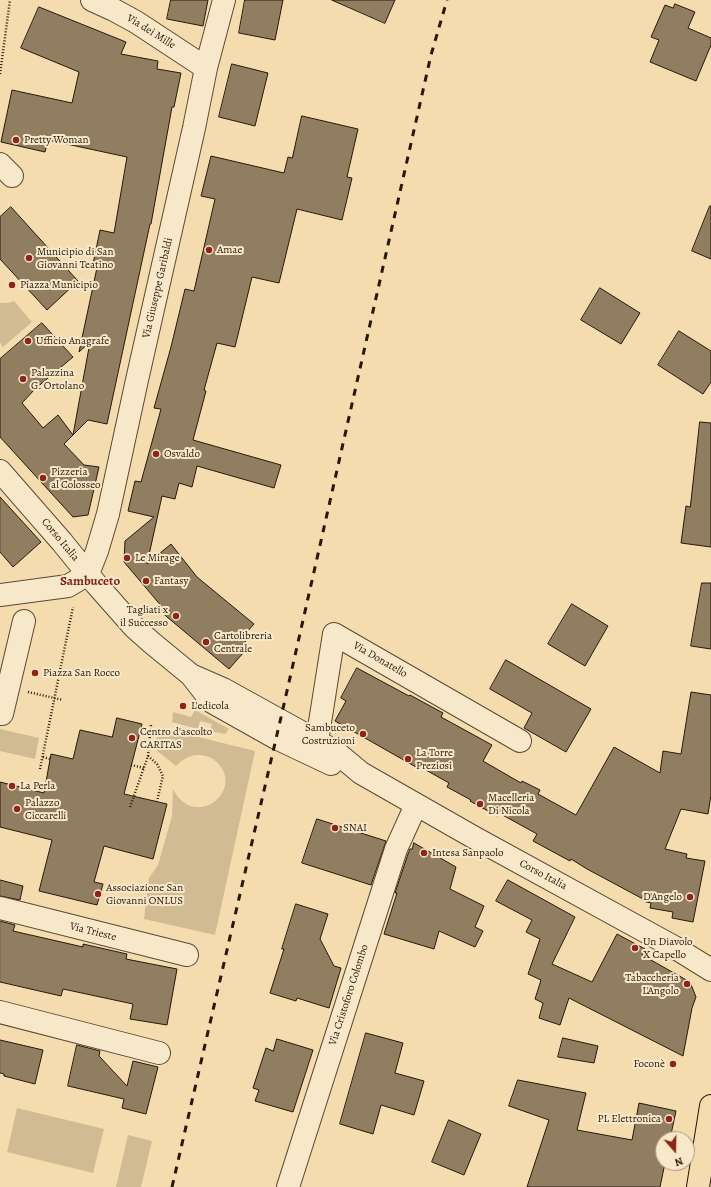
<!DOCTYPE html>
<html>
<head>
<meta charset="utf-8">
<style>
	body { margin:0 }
	#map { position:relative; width:711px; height:1187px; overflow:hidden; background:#f4dcae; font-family:Alegreya,serif }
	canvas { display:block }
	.north { position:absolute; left:655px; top:1131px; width:40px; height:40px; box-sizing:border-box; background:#f8e8ca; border:1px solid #a4957e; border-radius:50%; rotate:160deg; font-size:11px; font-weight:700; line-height:16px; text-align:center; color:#26190b }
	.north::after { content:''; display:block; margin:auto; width:14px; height:18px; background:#8f2418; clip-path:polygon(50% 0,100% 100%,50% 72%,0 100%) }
</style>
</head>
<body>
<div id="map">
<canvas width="711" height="1187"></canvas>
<div class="north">N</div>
</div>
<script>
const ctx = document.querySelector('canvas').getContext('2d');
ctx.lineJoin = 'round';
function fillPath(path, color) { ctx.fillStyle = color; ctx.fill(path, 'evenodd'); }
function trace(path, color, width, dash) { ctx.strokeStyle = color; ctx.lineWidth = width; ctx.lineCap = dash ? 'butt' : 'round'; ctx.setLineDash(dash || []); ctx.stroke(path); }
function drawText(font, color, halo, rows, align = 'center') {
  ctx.font = font + ' Alegreya,serif'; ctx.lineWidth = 4; ctx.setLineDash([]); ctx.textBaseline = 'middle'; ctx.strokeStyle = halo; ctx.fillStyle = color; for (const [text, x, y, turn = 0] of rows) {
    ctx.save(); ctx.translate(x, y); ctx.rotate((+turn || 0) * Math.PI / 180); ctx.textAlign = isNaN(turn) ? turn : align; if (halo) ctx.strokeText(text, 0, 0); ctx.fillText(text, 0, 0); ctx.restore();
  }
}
fillPath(new Path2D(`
	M14,301l18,21 -29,25 -3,-4v-40h8z
	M195,710l34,19 -4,5 -15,-3 2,-7 -12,-3 -2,8 -26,-7 1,-10 18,5z
	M158,727l97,24 -40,184 -71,-16 5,-41 9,-13 14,-49 1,-27c20,40 67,6 48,-22 -4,-5 -9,-10 -15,-11 -12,-3 -21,1 -30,10l-20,-16z
	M0,729l39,9 -4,21 -35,-8z
	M17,1108l87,21 -11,44 -86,-21z
	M128,1135l24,6 -11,46h-25z`), '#d1bb92');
const building = new Path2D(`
	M171,0h37l-5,26 -36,-7z
	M245,0h38l-8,40 -36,-7z
	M332,0h63l-10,23z
	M675,4l20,8 -7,16 23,10v7l-15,36 -46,-19 9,-22 -8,-3 14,-32 8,3z
	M39,7l87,35 -5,12 37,7 -1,8 24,4 -7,34h-2l-21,117h-1l-43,200 -19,-4 -15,15 17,-93 -11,10 19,-89 -6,6 8,-39 14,3 13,-76 -79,-17 -3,12 -44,-10 11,-52 60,13 7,-31 -58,-24z
	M232,64l36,9 -13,53 -36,-9z
	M302,116l56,13 -11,48 5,1 -10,42 -45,-11 -18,74 -27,-6 -17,70 -18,-4 -13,47 2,1 -13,49 88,25 -7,23 -77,-22 -5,21 -13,-4 -4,16 -13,-3 -15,68 24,-20 26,33 57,47 -9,10 4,3 -9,11 4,4 -15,17 -69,-58 3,-3 -39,-46 1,-21 29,-24 -26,-6 7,-30 6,1 20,-73 -7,-1 17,-61 14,-58 9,2 21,-92 -14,-3 10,-40 73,17 4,-16 4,1z
	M710,206h1v53l-19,-8z
	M11,207l67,74 -31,29 -47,-51v-42z
	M600,288l40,25 -19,31 -40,-24z
	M42,323l31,34 -38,32 -13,14 21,25 15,-13 15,20 -9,9 20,21 15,2 -11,48 -15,2 -73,-80v-78z
	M679,331l32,20v31l-8,12 -45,-29z
	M700,422l11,1v124l-30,-4 5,-37 4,1z
	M0,497l41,45 -28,25 -13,-15z
	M702,583h9v66l-20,-3z
	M572,604l36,22 -23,40 -37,-22z
	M506,660l85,49 -25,43 -42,-24 8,-15 -42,-24z
	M357,668l52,28 1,-1 33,18 -2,4 51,28 -9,16 38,22 1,-2 18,9 -2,4 38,21 38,-68 46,26 3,-22 18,3 10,-62 20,3v100l-3,19 -27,-5 -16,40 22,5 -1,4 19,3 -12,61 -21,-4 1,-6 -23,-4 1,-5 -9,-2 1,-2 -56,-30 -16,-10 -1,2 -37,-20 4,-7 -38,-21 -2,3 -27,-15 1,-1 -24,-13 2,-4 -32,-18 -1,2 -81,-46 11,-20 -5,-3z
	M117,718l25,6 -18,70 43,10 -14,55 -49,-13 -10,36 9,2 -6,21 -58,-14 13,-51 -52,-13v-45l44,11 7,-39 22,5 7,-29 32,7z
	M317,819l69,22 -15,44 -69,-22z
	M414,843l42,24 -6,22 34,17 -9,21 8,4 -8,16 -36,-16 -5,18 -50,-15 13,-41h-2l13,-39 2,-5h2z
	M0,880l23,6 -3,14 -20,-4z
	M508,880l67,37 -23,47 40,18 25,-48 28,15 -3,6 48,27 6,15 -4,11 -9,48 -114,-58 -9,27 -21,-7 4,-15 -8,-4 6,-19 -13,-6 12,-35 -14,-7 6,-12 -36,-19z
	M296,904l32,10 -8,25 14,27 7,2 -12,40 -32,-10 -1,3 -26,-8 14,-44h-2z
	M0,921l15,4 -2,6 70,16v-3l44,10 -1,5 51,10 -10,56 -37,-6 3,-15 -70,-15 -2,7 -61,-14z
	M366,1033l37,10 -8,30 29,8 -10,34 -33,-10 -8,29 -33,-10z
	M563,1038l35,8 -4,17 -36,-6z
	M277,1039l36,11 -20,62 -38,-11 4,-11 -6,-2 13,-40 7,3z
	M0,1040l43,10 -8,34 -31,-8v-2l-4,-1z
	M77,1045l23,6 -1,5 28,30 6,-25 25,6 -12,47 -24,-6 2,-9 -56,-13z
	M518,1080l68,13 -9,37 55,10 7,-37 37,8 -6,28h-7v24h2l-5,24h-133l22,-67 -40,-14z
	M449,1120l32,14 -17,41 -32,-13z`);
fillPath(building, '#917e60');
trace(building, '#26190b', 1);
const minor = new Path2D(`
	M92,0l22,10 22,12 70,46
	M0,164l12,12
	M0,471l62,71 34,42 38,43 18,16 39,32 21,27 64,36 55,26
	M88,574l9,-23 11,-37 29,-134 57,-252 12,-60 18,-68
	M0,595l68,-9 20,-12
	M191,675l32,14 94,52 20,12 24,20 114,65 199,109 37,23
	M0,714h2l22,-93
	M317,741l17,-107 186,107
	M0,908l187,47
	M0,1012l159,41
	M288,1187l108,-338 20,-44`);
const major = new Path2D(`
	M698,1187l13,-81`);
trace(minor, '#5a4a34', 24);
trace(major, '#26190b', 24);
trace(new Path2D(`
	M0,74l10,-74
	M28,692l35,8
	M148,756l9,8 6,12 -6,25
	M43,757l7,2
	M131,765l13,3
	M40,769l33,-162
	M130,807l18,-51 3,-31`), '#26190b', 2.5, [1, 2]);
trace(minor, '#f8e8ca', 22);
trace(major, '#f4dcae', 22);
trace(new Path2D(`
	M172,1187l110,-474 149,-658 16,-55`), '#26190b', 3, [7, 7]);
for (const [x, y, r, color] of [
	[16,140,4,"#8f2418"],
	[209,250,4,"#8f2418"],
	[29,258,4,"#8f2418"],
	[12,285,4,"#8f2418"],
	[28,341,4,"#8f2418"],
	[23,379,4,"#8f2418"],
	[156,454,4,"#8f2418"],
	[43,478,4,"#8f2418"],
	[127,558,4,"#8f2418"],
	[146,581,4,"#8f2418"],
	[176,616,4,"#8f2418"],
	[206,642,4,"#8f2418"],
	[35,673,4,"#8f2418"],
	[183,706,4,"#8f2418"],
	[363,734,4,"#8f2418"],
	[132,738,4,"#8f2418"],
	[408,759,4,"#8f2418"],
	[12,786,4,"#8f2418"],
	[480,804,4,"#8f2418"],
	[17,809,4,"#8f2418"],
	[335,828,4,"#8f2418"],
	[424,853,4,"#8f2418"],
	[98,894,4,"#8f2418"],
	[690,897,4,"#8f2418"],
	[635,948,4,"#8f2418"],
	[687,984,4,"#8f2418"],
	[673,1064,4,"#8f2418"],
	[669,1119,4,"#8f2418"]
]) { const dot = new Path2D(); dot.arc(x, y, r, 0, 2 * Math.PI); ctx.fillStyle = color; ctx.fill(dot); trace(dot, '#f8e8ca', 1.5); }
drawText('11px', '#26190b', '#f8e8ca', [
	["Via dei Mille",151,32,32],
	["Via Giuseppe Garibaldi",158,288,-77],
	["Corso Italia",60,540,50],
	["Via Donatello",380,660,30],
	["Corso Italia",543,875,28],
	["Via Trieste",93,932,14],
	["Via Cristoforo Colombo",349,995,-72]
]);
drawText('11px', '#26190b', '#f8e8ca', [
	["Pretty Woman",24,140],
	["Amae",217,250],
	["Municipio di San",37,252],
	["Giovanni Teatino",37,265],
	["Piazza Municipio",20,285],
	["Ufficio Anagrafe",36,341],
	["Palazzina",31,373],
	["G. Ortolano",31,386],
	["Osvaldo",164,454],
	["Pizzeria",51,472],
	["al Colosseo",51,485],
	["Le Mirage",135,558],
	["Fantasy",154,581],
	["Tagliati x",168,610,"right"],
	["il Successo",168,623,"right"],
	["Cartolibreria",214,636],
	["Centrale",214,649],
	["Piazza San Rocco",43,673],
	["L'edicola",191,706],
	["Sambuceto",355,728,"right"],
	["Costruzioni",355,741,"right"],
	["Centro d'ascolto",140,732],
	["CARITAS",140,745],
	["La Torre",416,753],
	["Preziosi",416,766],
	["La Perla",20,786],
	["Macelleria",488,798],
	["Di Nicola",488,811],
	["Palazzo",25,803],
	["Ciccarelli",25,816],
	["SNAI",343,828],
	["Intesa Sanpaolo",432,853],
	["Associazione San",106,888],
	["Giovanni ONLUS",106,901],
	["D'Angelo",682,897,"right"],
	["Un Diavolo",643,942],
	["X Capello",643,955],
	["Tabaccheria",679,978,"right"],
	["L'Angolo",679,991,"right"],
	["Foconè",665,1064,"right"],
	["PL Elettronica",661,1119,"right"]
], 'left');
drawText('bold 13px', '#7a1f14', '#f8e8ca', [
	["Sambuceto",90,582]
]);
</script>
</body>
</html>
